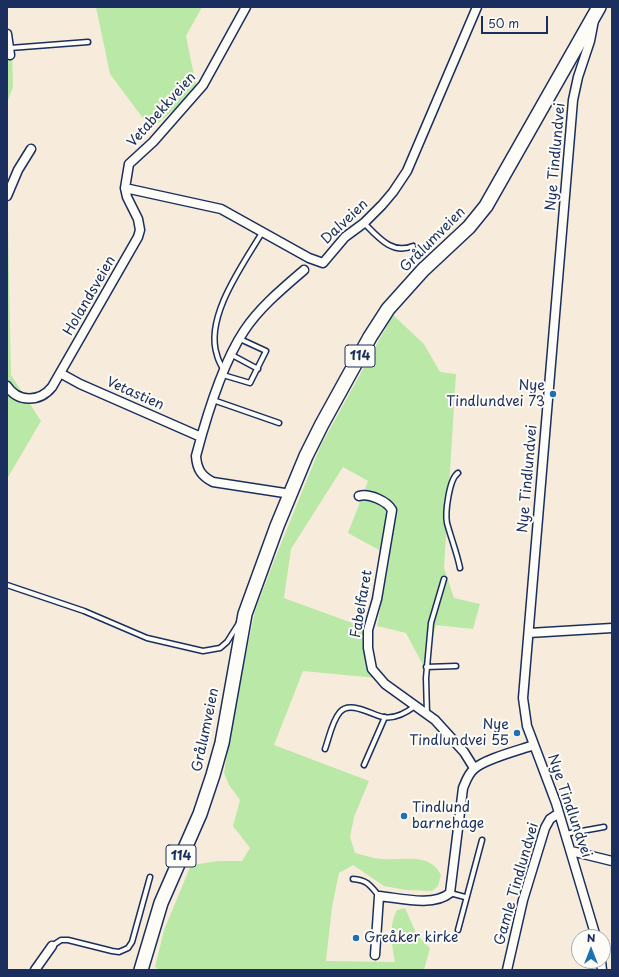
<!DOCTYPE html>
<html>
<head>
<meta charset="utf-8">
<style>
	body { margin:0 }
	#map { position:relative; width:619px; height:977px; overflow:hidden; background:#f7ecdb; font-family:"Playpen Sans",sans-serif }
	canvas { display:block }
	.frame { position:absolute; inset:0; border:8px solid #1b2f5e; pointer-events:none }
	.north { position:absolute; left:571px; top:929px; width:40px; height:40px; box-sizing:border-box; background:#fdfcf7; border:1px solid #a3aaba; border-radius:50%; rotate:0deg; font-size:11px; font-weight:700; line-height:16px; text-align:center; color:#1b2f5e }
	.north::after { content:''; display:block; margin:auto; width:14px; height:18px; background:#1f6fb2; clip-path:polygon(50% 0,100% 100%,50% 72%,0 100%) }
	.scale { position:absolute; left:481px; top:16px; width:67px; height:18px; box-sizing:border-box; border:2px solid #1b2f5e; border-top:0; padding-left:5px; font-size:12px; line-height:14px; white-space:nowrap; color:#1b2f5e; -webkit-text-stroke:3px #fdfcf7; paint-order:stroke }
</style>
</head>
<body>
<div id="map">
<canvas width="619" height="977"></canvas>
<div class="frame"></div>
<div class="north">N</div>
<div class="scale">50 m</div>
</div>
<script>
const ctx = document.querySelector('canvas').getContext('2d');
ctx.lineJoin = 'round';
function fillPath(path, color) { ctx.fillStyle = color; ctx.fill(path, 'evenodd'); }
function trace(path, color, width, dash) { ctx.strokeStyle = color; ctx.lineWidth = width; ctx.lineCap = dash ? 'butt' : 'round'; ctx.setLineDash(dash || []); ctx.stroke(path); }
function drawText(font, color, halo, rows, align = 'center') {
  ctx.font = font + ' "Playpen Sans",sans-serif'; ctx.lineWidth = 4; ctx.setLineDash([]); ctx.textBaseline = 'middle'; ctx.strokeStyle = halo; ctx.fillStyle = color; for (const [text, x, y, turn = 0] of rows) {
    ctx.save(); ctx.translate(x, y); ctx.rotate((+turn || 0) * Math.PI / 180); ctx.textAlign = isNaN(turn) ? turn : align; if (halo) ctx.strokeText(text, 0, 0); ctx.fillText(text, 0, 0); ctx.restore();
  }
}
fillPath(new Path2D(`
	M96,7h106l-16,29 11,54 -46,39 -41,-55z
	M7,51h5l1,36 -6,16z
	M7,178l4,197 30,46 -34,58z
	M393,315l31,29 16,28 16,2 -12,194 10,30 26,6 -7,25 -37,-4 -12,42 -18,-34 -29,-7 13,-70 -42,-23 20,-52 -25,-14 -52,82 -7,49 79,29 2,28 11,23 -73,-7 -29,74 95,36 -15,36 -4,20 5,16c9,2 19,6 28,6 20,2 47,-7 58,16l-3,11 -6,5 -26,-1 -22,-4 -31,-21 -14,8 -7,34 -6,54 69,1c-3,-19 -7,-34 2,-52l8,-2 12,27 13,13 -6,22h-265l-4,-3 9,-37 27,-65 28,-4h23l8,-13 -17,-22 7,-26 -11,-15 -5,-12 14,-81 17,-81 19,-50 47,-116z`), '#bae8a6');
const service = new Path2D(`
	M10,48l78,-6
	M364,223c14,14 28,32 49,23
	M232,355l26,14
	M223,369c-2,-4 -5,-9 -6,-14 -13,-38 27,-92 46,-124
	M223,375l27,8 16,-32 -26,-12
	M213,400l66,23
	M458,473c-9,6 -13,40 -11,50 4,15 10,30 13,45
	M7,585l77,26 63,27 56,13 17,-3 7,-6 12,-19
	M426,667l30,-1
	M427,714l-1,-36 5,-55 13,-44
	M325,749c4,-11 7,-28 15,-37 10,-12 32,3 43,5 11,2 23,-4 32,-11
	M364,765l21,-48
	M565,834l39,-7
	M353,879c14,1 17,6 26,17
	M450,893l15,4
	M458,930l24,-90
	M52,946l9,-6h7l44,11 7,1 9,-4 4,-6 18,-65`);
const minor = new Path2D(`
	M594,20l-4,21 -12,36 -5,23 -50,598 4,28 29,77 40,134
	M7,34l3,21
	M125,188l96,21 88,49 14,5 22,-26 19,-14 18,-18 11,-13 14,-21 70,-164
	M7,196l11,-26 13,-21
	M60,373l20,11 121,53
	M7,386c11,17 33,16 45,1l86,-150 2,-7 -2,-11 -11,-22 -2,-9 4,-24 24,-22 50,-57 43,-78
	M291,494l-78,-12c-12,-6 -16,-13 -17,-26 10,-38 26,-92 48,-125 15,-23 39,-43 60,-61
	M359,496c10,-3 28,5 33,14l-15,89 -9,31v18l4,21 13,15 50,36 29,32 10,16
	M529,633l83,-5
	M571,851l41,10
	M375,955l4,-59c21,2 54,11 71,-3l13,-105c3,-7 5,-14 11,-19 10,-10 46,-19 60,-24
	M601,961l1,9
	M35,970l17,-24
	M507,970l16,-70 22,-72 5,-9 9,-6`);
const primary = new Path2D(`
	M141,970l20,-67 39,-89 13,-39 9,-32 23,-129 32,-88 29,-70 16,-32 48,-87 18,-28 35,-39 46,-43 17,-21 113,-199`);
trace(service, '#1b2f5e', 7);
trace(minor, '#1b2f5e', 11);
trace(primary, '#1b2f5e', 16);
trace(service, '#fdfcf7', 4);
trace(minor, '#fdfcf7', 8);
trace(primary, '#fdfcf7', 13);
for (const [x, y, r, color] of [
	[553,394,4,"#1f6fb2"],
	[517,733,4,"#1f6fb2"],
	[404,816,4,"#1f6fb2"],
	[356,938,4,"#1f6fb2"]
]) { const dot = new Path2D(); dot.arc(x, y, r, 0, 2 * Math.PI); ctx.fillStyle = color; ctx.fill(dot); trace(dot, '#fdfcf7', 1.5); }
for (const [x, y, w] of [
	[360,356,30],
	[181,856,30]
]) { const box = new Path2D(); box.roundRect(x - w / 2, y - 11, w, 22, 3); ctx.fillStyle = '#fdfcf7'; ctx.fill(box); trace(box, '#1b2f5e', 1); }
drawText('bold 13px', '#1b2f5e', null, [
	["114",360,356],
	["114",181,856]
]);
drawText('14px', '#1b2f5e', '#fdfcf7', [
	["Vetabekkveien",162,110,-48],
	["Nye Tindlundvei",556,157,-85],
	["Dalveien",345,222,-43],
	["Grålumveien",433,240,-45],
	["Holandsveien",90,296,-60],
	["Vetastien",135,394,24],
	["Nye Tindlundvei",528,479,-85],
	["Fabelfaret",362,604,-80],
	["Grålumveien",206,730,-78],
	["Nye Tindlundvei",569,806,71],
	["Gamle Tindlundvei",517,884,-74]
]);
drawText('14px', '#1b2f5e', '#fdfcf7', [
	["Nye",545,386],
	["Tindlundvei 73",545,402],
	["Nye",509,725],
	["Tindlundvei 55",509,741],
	["Tindlund",412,808,"left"],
	["barnehage",412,824,"left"],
	["Greåker kirke",364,938,"left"]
], 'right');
</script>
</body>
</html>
